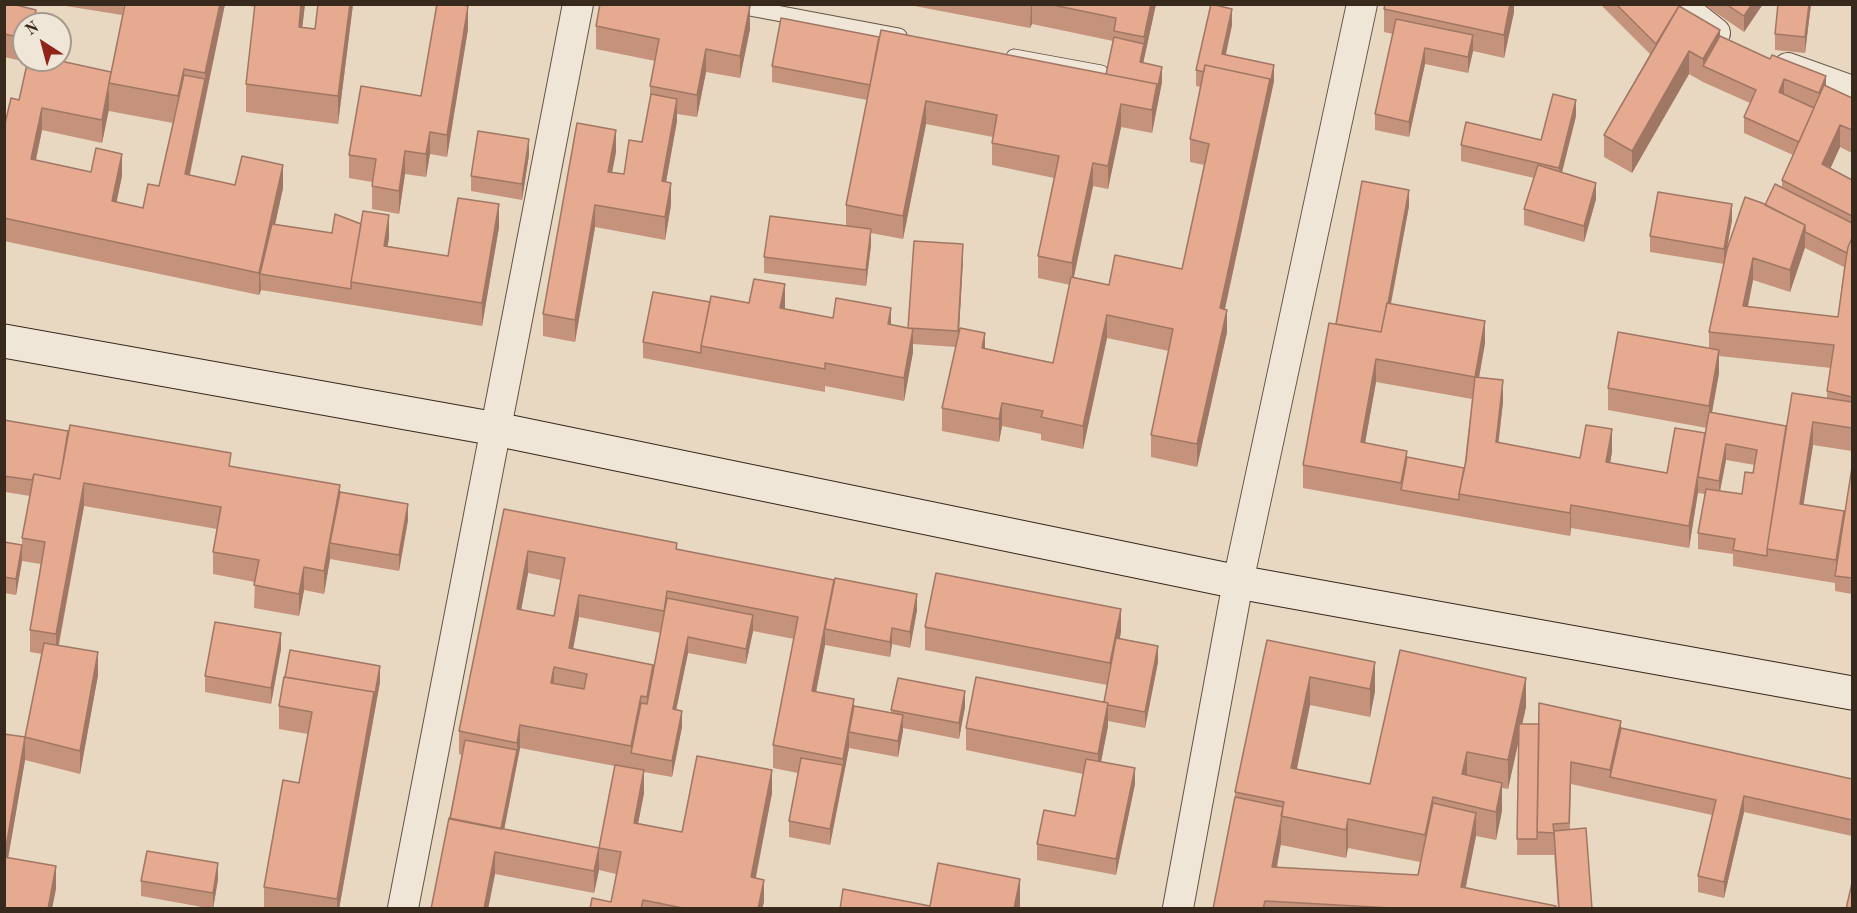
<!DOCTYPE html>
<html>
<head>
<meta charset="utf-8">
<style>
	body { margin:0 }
	#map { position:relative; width:1857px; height:913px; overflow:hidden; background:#e8d8c1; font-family:"Old Standard TT",serif }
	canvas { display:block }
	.frame { position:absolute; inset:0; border:6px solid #38291d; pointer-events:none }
	.north { position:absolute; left:12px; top:12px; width:60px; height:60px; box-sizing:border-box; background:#f0e6d7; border:2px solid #a69a8d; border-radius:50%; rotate:324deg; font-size:16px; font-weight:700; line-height:24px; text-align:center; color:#38291d }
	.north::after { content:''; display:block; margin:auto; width:21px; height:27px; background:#8f2418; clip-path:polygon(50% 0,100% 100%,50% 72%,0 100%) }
</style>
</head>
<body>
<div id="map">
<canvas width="1857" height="913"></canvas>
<div class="frame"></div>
<div class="north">N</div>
</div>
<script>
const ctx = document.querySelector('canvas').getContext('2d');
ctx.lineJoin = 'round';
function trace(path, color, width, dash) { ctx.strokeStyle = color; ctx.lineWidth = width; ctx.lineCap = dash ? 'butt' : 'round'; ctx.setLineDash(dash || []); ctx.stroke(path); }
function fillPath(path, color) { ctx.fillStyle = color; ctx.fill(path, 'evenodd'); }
const lane = new Path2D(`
	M728,4l171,32
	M1014,57l87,16`);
const street = new Path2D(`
	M1678,4l37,29
	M1788,68l64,23
	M403,908l175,-904
	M1178,908l60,-326 124,-578`);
const secondary = new Path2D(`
	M4,341l492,88 742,153 614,111`);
trace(lane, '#645546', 17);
trace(street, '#645546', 32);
trace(secondary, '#38291d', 35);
trace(lane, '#f0e6d7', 15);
trace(street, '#f0e6d7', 30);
trace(secondary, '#f0e6d7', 33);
fillPath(new Path2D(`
	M4,4l32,20h-12v36h32l55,12 14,-68h100l-35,171 45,10 48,3 -8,36 57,9 57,5 -2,8 61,10 51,-29 -17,99 -221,-36 -2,5 -255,-54v-113l15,-28 8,-38 -23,-5zM109,109v2l64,12 -14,63 -16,22 -27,-6 6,-26 -31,-4 -55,-12 6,-30 60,13z
	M66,4h58l-2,11 -56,-9z
	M237,4h68l-3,24 13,1 3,-25h35l-15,120 -92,-12v-28l9,-77z
	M904,4h252l-13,59 19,19 -10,51 -31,-6 -13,62 -15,-3 -19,91 35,8 73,-16 22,-104 -14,-3v-23l11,-52 -5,-1v-16l36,-45 -6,30 48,26 -49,228 2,23 -30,135 -46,-10v-22l18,-84 -62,-13 -24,111 -42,-9v-6l-39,-8 -3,16 -57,-11v-23l14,-61 -43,-3v8l-9,49 -79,-15v6l-182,-34v-16l67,-40 39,1 36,4 -1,2 49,9 58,7 17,3 55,-68 -4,73 26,15 68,15 17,-78 -32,-7v-22l16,-78 -62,-13v-22l1,-6 -67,-13 -23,115 -32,-6v12l-5,41 -102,-13v-16l82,-31v-21l21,-105 -95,-18v-16l107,-29 227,37 7,-33 -81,-17 -2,4z
	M1514,4v8l-10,46 -31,-7 -5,22 -43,-9 -16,73 -34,-7v-16l18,-80 -9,-2v-23z
	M1600,4h78l42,32 132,62v55l-12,-6 -10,22 22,11v271l-39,-6 -10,60 41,15 8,-53v127l-17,-3v-8l-102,-17v-12l-35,-5v-16l7,-39 -7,-1v-1l-9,56 -118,-20 -1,8 -267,-48v-23l33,-141 73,-118 -18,98 94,39 -6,34 24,25 -5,41 82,15 32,-6 -2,11 57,10 38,-33 2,-12 -99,-18v-22l101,-40v-16l15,-68 -74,-12v-16l82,-16 -6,34 39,-49 17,-18v-7l11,-25 -49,-22v-16l6,-14 -47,-21 -14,-8 -57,99 -28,-16v-22l46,-81zM1805,248l39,19 -6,50 -90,-10 5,-27 37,12zM1719,356l112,12 -4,23v7l-41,28 -74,-13 7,-40zM1376,382l96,17 -8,69 -57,-11 -42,-14zM1726,460l29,5 -2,8 -11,21 -22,-3z
	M1703,4h60l-19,28z
	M1811,4l-6,49 -30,-3v-16z
	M596,26l154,3 -10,49 -34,-6 -9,45 -20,-3v7l-11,61 5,23 -6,35 -70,-13 -20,115 -32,-6v-22l73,-162 -4,20 12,2 18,-32 8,-43v-13l5,-25 -59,-12z
	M468,29l-21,128 -17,-3 -4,23 -21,-3 -6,40 -27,-5v-27l-23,-4v-23l72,-59z
	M1576,116l-14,56 34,27 -12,43 -60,-17v-16l10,-31 -73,-17v-16l80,-5z
	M529,155l-7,45 -51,-9v-15z
	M4,420l227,46 109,26 68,28 -9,51 -69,-12 -6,35 -20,-4 -5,26 -45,-8 1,-26 -42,-8v-22l4,-23 -133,-23 -25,139 39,30 -18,99 -55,-14 -17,98 48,31 -52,20v-175l21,3 17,-83 -12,-2v-22l11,-66 -19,-3v-23l8,-42 -25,-4 -1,9z
	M504,509l330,77 83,24 -7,38 -18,-4 -2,13 -65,-12 -9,47 38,14 37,7v-3l74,-3 -6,32 -56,-11 -5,29 -49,-9 -19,97 -41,-8v-16l9,-48 -25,-5v-23l21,-106 -41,-8 -7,33 -58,-11 -12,57 6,17 -10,50 -28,-5v21l-6,30 44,9 90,-39 -16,85 8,24 -2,7h-172l21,-7 5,-28 -17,-4v-22l16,-82 -95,-18 -16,81 95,41 -5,23 -99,-19 -7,35h-57l31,-154 -3,-1v-23zM528,573l33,7 -7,36 -33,-6zM579,617l82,16 -8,38 -80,-22z
	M4,542l18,19 -6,34 -12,-2z
	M925,627l196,4 -1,8 38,23 -13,66 -37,-7v5l-7,36 34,22 -19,91 -79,-15v-16l38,-28 8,-42 -117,-24v-22l138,-26 3,-17 -182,-35z
	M1267,640l108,51 -5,26 -60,-12 -13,64 73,15 156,-77 -4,17 99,4 231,51v57l-108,-24 -20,86 -26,-6v-16l14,-61 -141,-31 -1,45 22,80h-34l-4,-56v2h-37l2,-115 -11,49 -6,-1v23l-6,29 -20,-4 -10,51 90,22h-343l22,-112v-5zM1281,843v2l65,13 2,-10 72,14 -2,13 -141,-7z
	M281,649l-10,55 -66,-12v-16z
	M380,682l-41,227h-75v-22l35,-104 9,-49 -29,-5v-23z
	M218,879l-5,30 -72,-13v-15z`), '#c5927b');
fillPath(new Path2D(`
	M220,4h5l-40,192v-22l20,-95v-6z
	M301,4h4l-6,52v-29z
	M350,4h3l-15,120v-28z
	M1031,4h1v20l-2,4z
	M1151,4h5l-16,74v-16z
	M1510,4h4v8l-10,46v-23z
	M1752,4h11l-19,28v-16z
	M1809,4h2l-6,49v-16z
	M468,6v23l-21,128v-22z
	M750,6v23l-10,49v-22z
	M1232,9v16l-10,45v-16z
	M36,10v14h-3z
	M1720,30v22l-17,14v16v-23z
	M1473,35v16l-5,22v-16z
	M1425,48v16l-16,73v-15z
	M706,49v23l-9,45v-22z
	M1689,51v23l-57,99v-22z
	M1274,65v16l-54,250v-23l50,-229z
	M1162,67v15l-10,51v-23z
	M184,69v28l-6,27v-28z
	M1826,76v16l-7,17v-16z
	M1784,79v16l-5,-3z
	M109,87v22l-7,34v-23z
	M677,99v22l-15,83v-23z
	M1576,100v16l-17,68v-16z
	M926,101v23l-23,115v-23z
	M1121,104v23l-13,62v-23z
	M42,108v22l-11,52v-23z
	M1840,125v22l-18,40v-23z
	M616,130v22l-8,42v-22z
	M430,132v22l-4,23v-23z
	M529,139v16l-7,45v-16z
	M405,151v23l-6,40v-23z
	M122,154v22l-10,48v-23z
	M1093,163v23l-21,99v-22z
	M283,165v23l-19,87 -4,-1 1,16 -2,5v-22z
	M671,183v22l-6,35v-23z
	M1596,183v16l-12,43v-16z
	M1409,190v16l-28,149v-16z
	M499,204v23l-17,99v-23z
	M1732,204v16l-8,44v-15z
	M595,205v22l-20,115v-22z
	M389,215v23l-5,31v-23z
	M1805,225v22l-15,45v-22z
	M871,229v16l-5,41v-16z
	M963,244v16l-5,87v-16z
	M1753,258v22l-10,49v-23z
	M785,284v23l-5,24v-23z
	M891,308v23l-3,-7z
	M1227,310v22l-30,135v-23z
	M1107,315v23l-24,111v-23z
	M1485,321v22l-10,57v-23z
	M913,329v23l-9,49v-23z
	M985,333v23l-3,-8z
	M1719,350v23l-10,55v-22z
	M1376,359v23l-15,83v-23z
	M1503,380v22l-7,63v-23z
	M1002,403v23l-3,16v-23z
	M1813,422v23l-13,82v-23z
	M1612,429v23l-6,33v-23z
	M1705,433v23l-7,21v15l-9,56v-22z
	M1726,444v16l-7,36v-15z
	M84,483v23l-28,151v-23z
	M340,485v23l-10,35v16l-6,35v-23z
	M408,504v16l-9,51v-16z
	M1571,505v23l-1,8v-23z
	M1844,511v23l-8,42v-16z
	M22,545v16l-6,34v-16z
	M528,551v22l-11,59v-23z
	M304,567v23l-5,26v-22z
	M834,580v22l-9,27v16l-13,68v-22z
	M917,594v16l-7,38v-16z
	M579,595v22l-10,54v-23z
	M1121,609v22l-11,55v-23z
	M753,615v16l-7,33v-15z
	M892,628v16l-2,13v-15z
	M281,633v16l-10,55v-16z
	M688,637v16l-15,72v-16z
	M1158,646v16l-13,66v-16z
	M98,652v23l-18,99v-23z
	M1375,662v29l-5,26v-28z
	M653,665v22l-6,33v-23z
	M380,666v16l-41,227h-2v-10l37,-207z
	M554,667v23l-3,-7z
	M1310,677v28l-19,91v-28z
	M1526,678v29l-18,82v-29z
	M965,691v16l-6,32v-16z
	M641,696v23l-10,34v-7z
	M854,699v23l-5,10v16l-19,97v-16l13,-64v-6z
	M1108,703v23l-10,51v-23z
	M682,711v16l-10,50v-16z
	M903,715v16l-5,26v-16z
	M1621,721v23l-11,33v-7z
	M520,725v23l-20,103v-15l17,-86v-7z
	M25,737v23l-19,110v-23z
	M1467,752v28l-5,-6z
	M1135,768v16l-19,91v-16z
	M644,770v23l-10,52v-22z
	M772,770v23l-21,107v-23z
	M1502,783v28l-6,29v-28z
	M1744,796v16l-20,86v-16z
	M1433,797v29l-8,37v-28z
	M1476,813v23l-15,73v-22z
	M1348,819v29l-2,10v-28z
	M1281,821v22l-9,47v-23z
	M599,848v22l-5,23v-22z
	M495,852v22l-7,35h-4z
	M218,863v16l-5,30v-16z
	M56,866v23l-4,20h-4z
	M1020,879v30h-6z
	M764,880v22l-2,7h-4z`), '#a07764');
const building = new Path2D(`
	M4,4h8l24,6 -3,14h-9v14l-20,-4z
	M125,4h95l-15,69 -21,-4 -6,27 -69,-13z
	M255,4h46l-2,23 16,2 3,-25h32l-12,92 -92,-12z
	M437,4h19l12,2 -21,129 -17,-3 -4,22 -21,-3 -6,40 -27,-5 4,-27 -27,-4 12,-69 60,10z
	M600,4h140l10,2 -10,50 -34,-7 -9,46 -47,-9 9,-47 -63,-13z
	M1048,4h103l-7,33 -30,-6 2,-13z
	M1211,4l21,5 -10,45 52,11 -4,20v-6l-65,-14 -1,7 -8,-2z
	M1385,4h125l-6,31 -120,-26z
	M1616,4h62l3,3 -2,-1 -23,38z
	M1726,4h26l-8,12z
	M1778,4h31l-4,33 -30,-3z
	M1679,6l41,24 -17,29 -14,-8 -57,100 -28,-16z
	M781,18l98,19 -9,48 -98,-19z
	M1396,19l77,16 -5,22 -43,-9 -16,74 -34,-8z
	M881,30l276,54 -5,26 -31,-6 -13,62 -15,-3 -21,100 -34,-7 21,-100 -67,-13 5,-28 -71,-14 -23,115 -57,-11z
	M1720,36l50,23 2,-4 54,21 -7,17 -35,-14 -5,13 35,16 -15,34 -55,-25 12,-27 -53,-24z
	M1114,37l30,7 -4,18 22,5 -5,24v-7l-51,-10z
	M28,60h28l55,12 -9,48 -60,-12 -11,51 60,13 5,-24 26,6 -10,47 31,7 5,-24 11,2 25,-111 21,4 -20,95 50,11 7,-29 41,9 -24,108 -255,-55v-90l7,-30 8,2z
	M1205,65l65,14 -50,229 7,2 -30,134 -46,-9 22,-106 -66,-14 -24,111 -42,-9 2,-6 -41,-8 -3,16 -57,-11 18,-80 25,5 -3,15 71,15 18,-86 38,8 6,-30 67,14 27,-125 -19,-5z
	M1824,85l28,13v32l-12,-5 -18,39 30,16v36l-70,-36z
	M651,94l26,5 -15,82 9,2 -6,34 -70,-12 -20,115 -32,-6 34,-191 39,7 -8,42 16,2 5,-34 13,2z
	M1553,94l23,6 -17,68 -98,-23 5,-23 75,18z
	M478,131l51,8 -7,45 -51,-8z
	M1538,165l58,18 -12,43 -60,-17z
	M1362,181l47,9 -21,113h-1l-6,29 -45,-8z
	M1775,184l77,39v15l-4,9 -1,6 -42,-21v-7l-40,-20z
	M1658,192l74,12 -8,45 -74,-13z
	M1745,197l17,6 43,22 -15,45 -37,-12 -10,48 95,11 8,-58 2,-12 4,-9v159l-25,-6 7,-46 -125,-13 18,-83z
	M458,198l41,6 -17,99 -131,-21 12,-71 26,4 -5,31 64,10z
	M335,214l26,10 -10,58v7l-91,-15 12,-50 60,9z
	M770,216l101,13 -5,41 -102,-13z
	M914,241l49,3 -5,87 -50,-3z
	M754,279l31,5 -5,24 53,10 3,-20 55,10 -3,16 25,5 -9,49 -79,-15v6l-124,-23 10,-50 38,7z
	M653,292l57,10 -9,44v7l-58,-11z
	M1387,303l98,18 -10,56 -99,-18 -15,83 46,9 -6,32 -98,-18 26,-142 52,9z
	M1618,332l101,18 -10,56 -101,-18z
	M1475,377l28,3 -7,62 84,16 6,-33 26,4 -6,33 61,11 8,-45 30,5 -16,93 -118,-21 -1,8 -111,-19 7,-33z
	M1792,393l60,9v26l-39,-6 -13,82 44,7 -8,49 -69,-11z
	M1709,412l77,14 -19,123v7l-34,-6 2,-11 -37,-6 8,-44 36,5 3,-22 8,1 4,-23 -31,-6 -7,37 -21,-4z
	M4,420l64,11 -8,48 -26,-5 -2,6 -28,-4z
	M70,425l161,28 -2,13 111,19 -16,86 -20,-4 -5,27 -45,-9 5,-25 -46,-8 8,-45 -137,-24 -28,151 -26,-4 15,-88 -23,-4 12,-64 26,5z
	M1407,457l57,11 -5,26v6l-58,-10z
	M1852,467v111l-17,-2z
	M340,492l68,12 -9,51 -69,-12z
	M504,509l173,34 -1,6 158,31 -22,111 42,8 -11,60 -70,-14 25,-128 -131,-26 -3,20 -85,-16 -10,53 84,17 -6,32 -6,-1 -10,50 -111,-21 -3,18 -58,-12zM528,551l37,7 -11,58 -37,-7zM554,667l33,7 -3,15 -33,-6z
	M4,542l18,3 -6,34 -12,-2z
	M936,573l185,36 -11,54 -185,-36z
	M835,578l82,16 -7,38 -18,-4 -2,14 -65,-13z
	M667,598l86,17 -7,34 -58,-12 -15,72 9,2 -10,50 -41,-8 10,-50 6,1z
	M215,622l66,11 -10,55 -66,-12z
	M1116,638l42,8 -13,66 -37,-7v-2l-4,-1z
	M1267,640l108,22 -5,27 -60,-12 -19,91 79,16 30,-134 126,28 -18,82 -41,-8 -5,22 40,9 -6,29 -63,-15 -8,38 -77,-16 -2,11 -65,-14 3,-14 -49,-10z
	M44,643l54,9 -18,99 -55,-14z
	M290,650l90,16 -6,33v-7l-89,-15z
	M284,677l90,15 -37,207 -73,-12 19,-107 16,3 13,-71 -33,-6z
	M976,677l132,26 -10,51 -132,-26z
	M898,678l67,13 -6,32 -68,-13z
	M1539,703l82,18 -11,49 -39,-8 -2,61 -16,1 1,9 -17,-1z
	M854,706l49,9 -5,26 -49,-9z
	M1519,724h20l-2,115h-20z
	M1621,728l231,51v41l-108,-24 -20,86 -26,-6 18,-76 -106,-23z
	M4,734l21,3 -19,110h-2z
	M465,740l52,10 -16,79 -51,-10z
	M697,756l75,14 -21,107 13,3 -6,29h-70l-45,-9 -2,9h-51l2,-11 19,4 10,-50 -22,-4 16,-83 29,5 -10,53 48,9z
	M801,758l42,7 -13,64 -41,-8z
	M1086,759l49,9 -19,91 -79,-15 7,-34 31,6z
	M1235,797l48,10 -2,14 -9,46 146,8 15,-72 43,10 -15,74 95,19v3h-146l-145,-8 -2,8h-50z
	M449,818l150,30 -5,23 -99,-19 -11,57h-53z
	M1586,828l6,81h-33l-5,-78z
	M147,851l71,12 -5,30 -72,-12z
	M4,857l52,9 -8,43h-44z
	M938,863l82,16 -6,30h-174l3,-20 87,17z
	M1852,883v26h-6z`);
fillPath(building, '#e5aa8f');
trace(building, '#a07764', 1.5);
</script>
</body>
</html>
